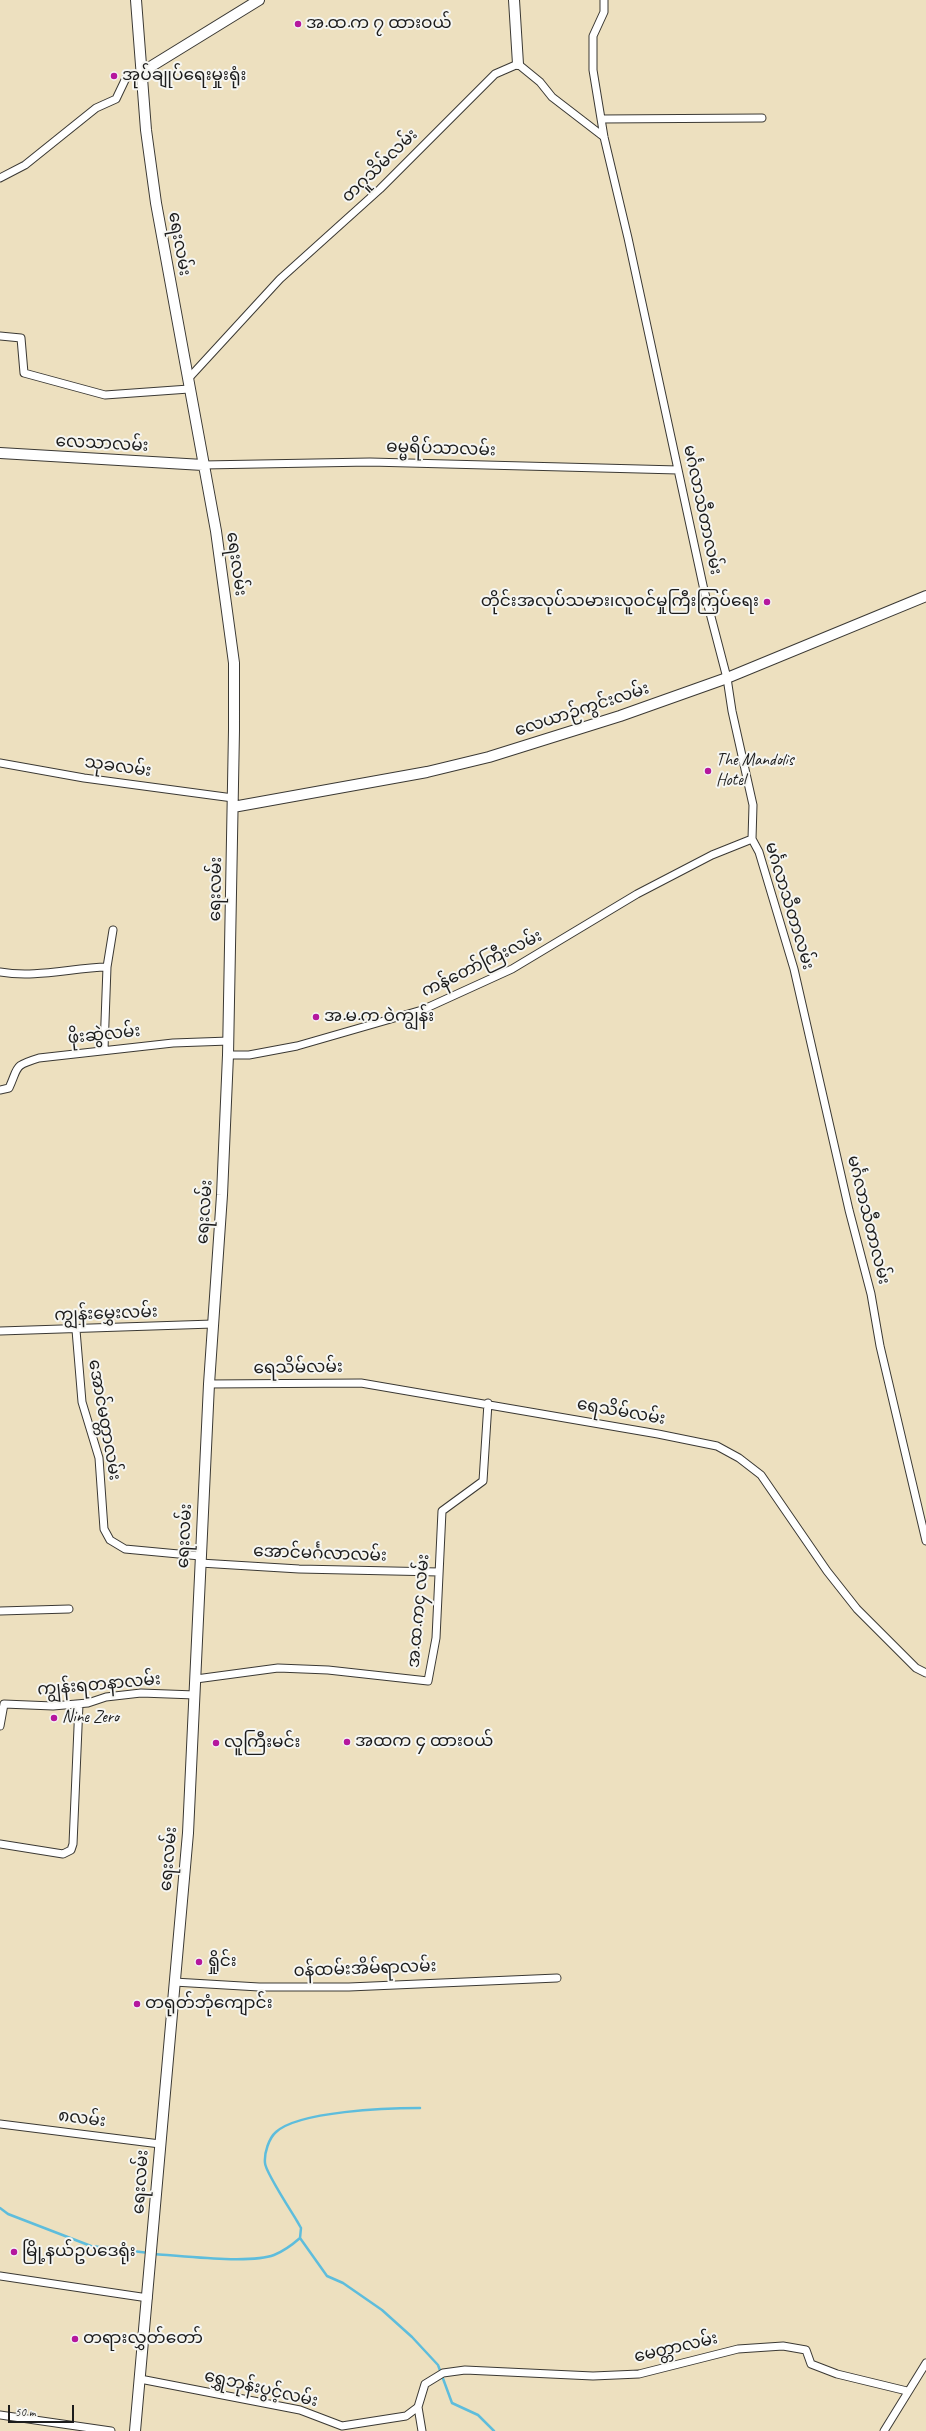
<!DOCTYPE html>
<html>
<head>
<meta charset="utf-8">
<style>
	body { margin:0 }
	#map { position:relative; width:926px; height:2431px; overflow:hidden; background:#ede0bf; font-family:Caveat,sans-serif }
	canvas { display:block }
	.scale { position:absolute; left:8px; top:2405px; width:66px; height:18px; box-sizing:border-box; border:2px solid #1c1c1c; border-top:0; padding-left:5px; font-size:12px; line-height:14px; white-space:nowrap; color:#1c1c1c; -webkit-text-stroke:3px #f6f6f2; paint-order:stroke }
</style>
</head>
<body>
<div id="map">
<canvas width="926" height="2431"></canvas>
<div class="scale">50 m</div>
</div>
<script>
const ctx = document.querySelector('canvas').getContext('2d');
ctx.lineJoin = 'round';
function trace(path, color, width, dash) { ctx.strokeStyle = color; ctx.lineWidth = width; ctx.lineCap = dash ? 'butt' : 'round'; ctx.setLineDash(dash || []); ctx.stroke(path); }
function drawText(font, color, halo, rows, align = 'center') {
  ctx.font = font + ' Caveat,"Noto Sans Myanmar",sans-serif'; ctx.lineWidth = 4; ctx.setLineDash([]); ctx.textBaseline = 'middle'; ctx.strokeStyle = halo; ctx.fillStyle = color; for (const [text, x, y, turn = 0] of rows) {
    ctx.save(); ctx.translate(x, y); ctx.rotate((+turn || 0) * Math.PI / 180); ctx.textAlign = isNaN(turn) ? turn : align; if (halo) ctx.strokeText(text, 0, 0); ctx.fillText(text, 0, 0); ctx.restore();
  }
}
trace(new Path2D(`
	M420,2108c-32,0 -121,3 -144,24 -7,6 -12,21 -11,31 0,8 26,48 32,58l4,7 -1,10 27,38 16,7 39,27 30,27 26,28 14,38 26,12 16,16
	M0,2208l8,6 83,32 58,7
	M154,2254c26,2 97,10 120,1 10,-4 18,-10 26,-17`), '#5ebddc', 2.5);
const street = new Path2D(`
	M604,0v12l-11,24v34l11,67 24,101 76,352 23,88 5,33 21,94 -1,34 7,13 35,117 55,241 22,84 9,52 46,195
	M601,119l161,-1
	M0,178l25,-13 71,-57 20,-9 10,-21 16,-6
	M0,336l21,2 3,35 81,22 84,-6
	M188,379l92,-100 100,-90 115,-115 23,-10 22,18 12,15 52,40
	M203,465l167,-3 308,8
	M0,763l84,15 149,20
	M0,972c36,6 71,-4 107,-5
	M104,1049l3,-82 6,-37
	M228,1055h21l48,-9 125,-36 90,-41 125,-75 75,-39 40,-16
	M0,1090l9,-2c10,-22 4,-22 30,-30l134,-15 56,-2
	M76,1330l6,72 17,56 5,71 6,11 15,9 75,7
	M0,1331l213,-7
	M209,1384l152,-1 297,51 59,12 22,12 22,17 66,96 30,38 59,59 10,5
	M200,1563l99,6 140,3
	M0,1611l69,-2
	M196,1679l82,-11 50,2 100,11 8,-43 6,-127 41,-30 5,-78
	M0,1726l4,-22 49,2 35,-3 18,-6 35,-4 54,2
	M0,1844l63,10 8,-4 2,-6 6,-140
	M174,1982l85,5h90l208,-9
	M0,2124l160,20
	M0,2276l148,22
	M140,2379l160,31 42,16 64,-10 12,-9
	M0,2415l111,16
	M422,2431l-4,-24 7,-23 18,-11 22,-3 128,6 46,-2 99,-25 45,-3 23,4 5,14 26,10 70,17
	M884,2431l42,-68`);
const secondary = new Path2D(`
	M514,0l4,64
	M142,72l117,-72
	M0,453l203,12
	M233,807l194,-35 62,-15 131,-41 107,-38 199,-82
	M135,2431l53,-598 21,-449 13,-189 6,-140 6,-325v-67l-8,-59 -10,-73 -60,-328 -10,-73 -10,-130`);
trace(street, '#3b3934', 9);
trace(secondary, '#3b3934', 12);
trace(street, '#fff', 7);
trace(secondary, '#fff', 10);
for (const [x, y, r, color] of [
	[298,24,4,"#b5179e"],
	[114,76,4,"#b5179e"],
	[767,602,4,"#b5179e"],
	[708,771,4,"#b5179e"],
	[316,1017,4,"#b5179e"],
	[54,1718,4,"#b5179e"],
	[347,1742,4,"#b5179e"],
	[216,1743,4,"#b5179e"],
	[199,1962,4,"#b5179e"],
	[137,2004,4,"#b5179e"],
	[14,2252,4,"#b5179e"],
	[75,2339,4,"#b5179e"]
]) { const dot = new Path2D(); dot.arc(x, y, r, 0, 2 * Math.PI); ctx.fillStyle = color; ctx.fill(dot); trace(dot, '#f6f6f2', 1.5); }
drawText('17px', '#1c1c1c', '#f6f6f2', [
	["အ.ထ.က ၇ ထားဝယ်",306,24],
	["အုပ်ချုပ်ရေးမှုးရုံး",122,76],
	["တိုင်းအလုပ်သမား၊လူဝင်မှုကြီးကြပ်ရေး",759,602,"right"],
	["The Mandolis",716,761],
	["Hotel",716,781],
	["အ.မ.က ဝဲကျွန်း",324,1017],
	["Nine Zero",62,1718],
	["အထက ၄ ထားဝယ်",355,1742],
	["လူကြီးမင်း",224,1743],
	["ရှိုင်း",207,1962],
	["တရုတ်ဘုံကျောင်း",145,2004],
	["မြို့နယ်ဥပဒေရုံး",22,2252],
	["တရားလွှတ်တော်",83,2339]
], 'left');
drawText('17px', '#1c1c1c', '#f6f6f2', [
	["တဂူသိမ်လမ်း",380,166,-44],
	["ရေးလမ်း",179,244,80],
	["လေသာလမ်း",102,444,3],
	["ဓမ္မရိပ်သာလမ်း",441,449,2],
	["မင်္ဂလာသီတာလမ်း",702,510,78],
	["ရေးလမ်း",236,564,82],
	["လေယာဉ်ကွင်းလမ်း",582,710,-18],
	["သုခလမ်း",118,767,8],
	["ရေးလမ်း",216,889,-89],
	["မင်္ဂလာသီတာလမ်း",789,906,73],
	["ကန်တော်ကြီးလမ်း",482,964,-26],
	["ဖိုးဆွဲလမ်း",104,1035,-6],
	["ရေးလမ်း",205,1212,-86],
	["မင်္ဂလာသီတာလမ်း",868,1220,76],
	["ကျွန်းမွှေးလမ်း",106,1314,-2],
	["ရေသိမ်လမ်း",298,1368,-1],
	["ရေသိမ်လမ်း",621,1412,10],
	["အောင်မတ္တာလမ်း",104,1420,80],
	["ရေးလမ်း",185,1536,-87],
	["အောင်မင်္ဂလာလမ်း",320,1554,2],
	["အ.ထ.က၄ လမ်း",419,1611,-85],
	["ကျွန်းရတနာလမ်း",99,1685,-5],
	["ရေးလမ်း",169,1859,-85],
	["၀န်ထမ်းအိမ်ရာလမ်း",365,1969,-2],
	["၈လမ်း",82,2119,7],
	["ရေးလမ်း",141,2182,-86],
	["မေတ္တာလမ်း",676,2348,-13],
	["ရွှေဘုန်းပွင့်လမ်း",261,2389,13]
]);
</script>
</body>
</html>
